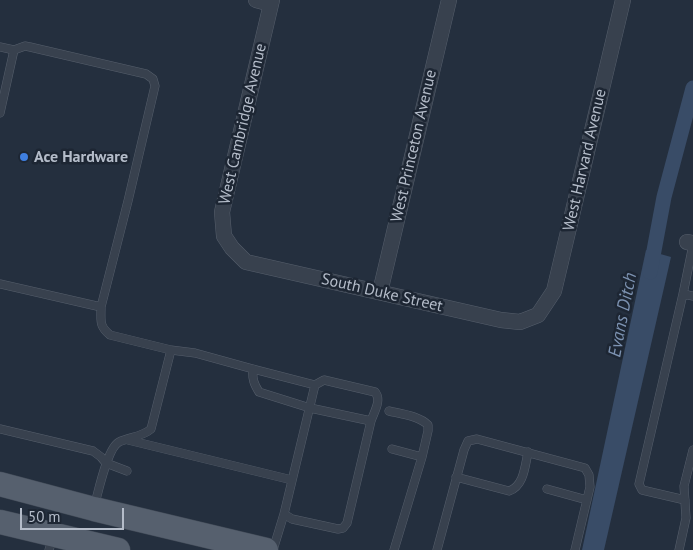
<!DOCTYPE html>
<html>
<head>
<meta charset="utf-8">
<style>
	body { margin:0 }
	#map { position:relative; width:693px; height:550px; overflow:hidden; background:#242f3e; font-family:"PT Sans",sans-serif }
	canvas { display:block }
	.scale { position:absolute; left:20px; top:508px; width:104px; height:22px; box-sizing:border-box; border:2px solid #b4bcc9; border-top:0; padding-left:6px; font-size:15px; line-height:18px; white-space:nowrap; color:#b4bcc9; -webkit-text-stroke:4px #1d2633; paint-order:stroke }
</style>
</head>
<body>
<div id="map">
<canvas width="693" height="550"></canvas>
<div class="scale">50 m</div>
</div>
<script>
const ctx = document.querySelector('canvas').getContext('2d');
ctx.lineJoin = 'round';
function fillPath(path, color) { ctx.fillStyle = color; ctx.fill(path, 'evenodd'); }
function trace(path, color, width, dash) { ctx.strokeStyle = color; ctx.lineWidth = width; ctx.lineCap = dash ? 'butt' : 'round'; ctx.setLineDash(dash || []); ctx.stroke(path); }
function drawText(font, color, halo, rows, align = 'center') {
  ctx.font = font + ' "PT Sans",sans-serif'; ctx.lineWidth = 5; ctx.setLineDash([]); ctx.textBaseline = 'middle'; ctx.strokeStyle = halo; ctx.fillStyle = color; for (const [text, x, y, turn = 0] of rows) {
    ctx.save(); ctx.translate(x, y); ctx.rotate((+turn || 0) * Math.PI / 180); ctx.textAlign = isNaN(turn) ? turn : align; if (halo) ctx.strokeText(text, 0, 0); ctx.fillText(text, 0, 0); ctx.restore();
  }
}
fillPath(new Path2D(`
	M646,250l25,7 -67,293h-22z`), '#394c67');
trace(new Path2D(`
	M650,272l14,-75 29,-109`), '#394c67', 15);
const lane = new Path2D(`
	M0,47l14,3 11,-4 5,1 116,27 7,5 2,7 -27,115 -27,106c0,14 -2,19 9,28l61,15 24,3 58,16 62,16 -31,129 -11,36
	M0,113l14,-63
	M0,284l101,23
	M683,294l10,-49
	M253,369c-1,10 1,15 6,23l51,16 61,13 -24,102 -4,5 -5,1 -46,-10 -8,-5
	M315,385l9,-5 51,12c7,8 -1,20 -4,29
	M389,411c13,3 30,5 39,14v6l-6,26 -28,93
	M0,429l93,22 8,6 5,6 21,8
	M128,440l164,40
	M392,449l30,8
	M456,477l53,14c15,-5 16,-25 19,-39
	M547,489l40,11
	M685,500l-43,-10 -3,-6 44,-190 10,2
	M94,507c4,-13 13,-59 25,-65 10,-5 23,-5 32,-13l20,-79
	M49,550l4,-13
	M437,550l27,-100 4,-9 9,-2 108,29 4,7 1,12 -15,63
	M679,550l7,-32 -2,-32 9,-36`);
const street = new Path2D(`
	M256,0l15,4
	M272,0l-50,212 2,24 8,12 14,14 255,58 19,2 18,-7 16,-24 69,-291
	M687,242l6,1
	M380,292l69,-292`);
const primary = new Path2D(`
	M0,484l94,25 172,41
	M0,522l118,28`);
trace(lane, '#565f6c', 9);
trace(street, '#565f6c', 16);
trace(primary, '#414a57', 25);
trace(lane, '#38414e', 8);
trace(street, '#38414e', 15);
trace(primary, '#56606e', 24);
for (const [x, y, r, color] of [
	[24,157,5,"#3f7fe0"]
]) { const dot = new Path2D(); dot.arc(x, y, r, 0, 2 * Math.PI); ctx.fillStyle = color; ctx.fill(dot); trace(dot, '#1d2633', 2); }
drawText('16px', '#b4bcc9', '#1d2633', [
	["West Cambridge Avenue",243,124,-77],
	["West Princeton Avenue",414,146,-77],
	["West Harvard Avenue",585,160,-77],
	["South Duke Street",382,293,13]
]);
drawText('bold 16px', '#b4bcc9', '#1d2633', [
	["Ace Hardware",34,157]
], 'left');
drawText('italic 18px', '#7c92b1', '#1d2633', [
	["Evans Ditch",623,315,-79]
]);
</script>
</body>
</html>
